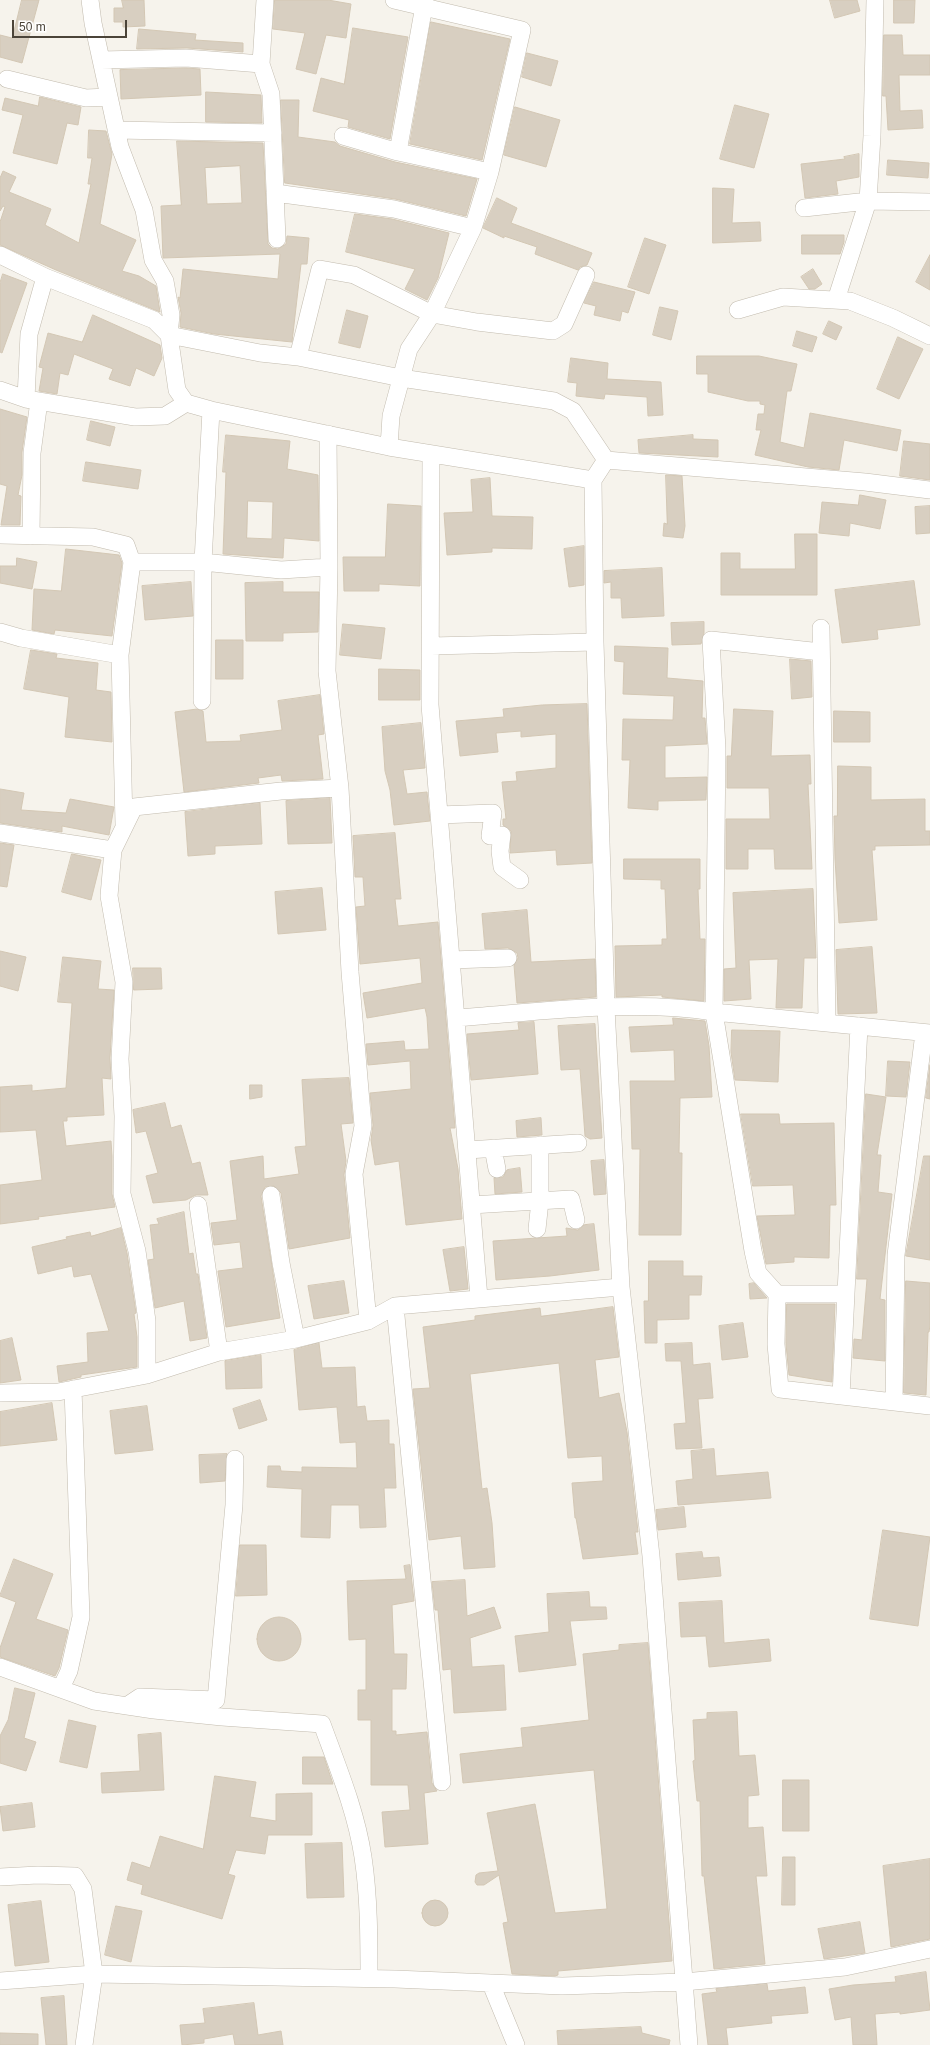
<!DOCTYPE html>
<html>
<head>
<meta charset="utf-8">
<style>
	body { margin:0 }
	#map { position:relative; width:930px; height:2045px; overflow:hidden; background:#f6f3ec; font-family:Helvetica,sans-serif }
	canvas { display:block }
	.scale { position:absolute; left:12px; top:20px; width:115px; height:18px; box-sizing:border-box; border:2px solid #4b4439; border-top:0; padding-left:5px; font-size:12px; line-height:14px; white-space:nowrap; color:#4b4439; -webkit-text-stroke:3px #fff; paint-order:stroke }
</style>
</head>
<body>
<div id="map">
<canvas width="930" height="2045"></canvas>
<div class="scale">50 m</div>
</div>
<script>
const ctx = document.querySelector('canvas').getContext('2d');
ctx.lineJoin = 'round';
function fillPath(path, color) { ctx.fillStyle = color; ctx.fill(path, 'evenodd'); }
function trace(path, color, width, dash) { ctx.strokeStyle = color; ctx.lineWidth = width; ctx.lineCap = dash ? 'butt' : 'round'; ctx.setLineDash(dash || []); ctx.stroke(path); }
const building = new Path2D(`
	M22,0h17l-17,63 -22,-6v-22l12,3z
	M122,0h22l1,26 -22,1v-5h-9v-14h9z
	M275,0h53l23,4 -5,34 -20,-3 -10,39 -20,-5 9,-36 -32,-4z
	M830,0h27l3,11 -25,7z
	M894,0h21l-1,23h-20z
	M431,22l79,17 -28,121 -72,-16z
	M353,28l55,9 -18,102 -42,-12 1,-7 -36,-9 8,-33 23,6z
	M139,29l57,5 -1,6 48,3v9l-56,-4 -50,1z
	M884,35h18l1,20h27v20h-31l1,36 22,-1 1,18 -35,2 -2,-34h-3z
	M527,53l31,8 -7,25 -29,-9z
	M186,68l14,1 1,26 -80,4 -1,-29z
	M206,92l55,3 1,28 -56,-1z
	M40,97l41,10 -3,18 -11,-2 -10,41 -44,-11 10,-38 -21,-5 3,-12 33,8z
	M281,100h18l-1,37 37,5 5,4 55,16 82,17 -11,37 -71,-17 -110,-16z
	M735,105l34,9 -15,54 -34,-9z
	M515,107l45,13 -14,47 -42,-12z
	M89,130l17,1 6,23 -12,70 36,16 -14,31 17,5 17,10 4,26 -104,-42 -56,-25v-23l5,-15 -2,-1 -3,5v-33l3,-7 13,6 -7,15 42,17 -6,16 34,18 12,-59h-3l4,-26h-4z
	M177,141l86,2 5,101 4,4 6,1 8,-5 1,-8 22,2 -2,26h-6l-9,78 -78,-8 -34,-7 1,-14 -3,-16 2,1 3,-29 95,10 2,-25 -117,4 -2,-52 20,-1zM240,166l2,37 -35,1 -2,-36z
	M859,154v23l-23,4 2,13 -33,4 -4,-34 44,-5 -1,-2z
	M888,160l41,3 -1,15 -41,-3z
	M713,188l21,1 -2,34 28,-1 1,19 -48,2z
	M497,198l20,10 -6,15 81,30 -5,12 -7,2 -2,3 -43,-16 2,-7 -33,-11v2l-21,-10z
	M355,214l37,5 57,14 -11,45 -11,22 -22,-11 10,-20 -69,-17z
	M802,235h42v7l-4,12h-38z
	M645,238l21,7 -17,49 -21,-7z
	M930,255v35l-14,-8z
	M813,269l9,15 -7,5h-6l-8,-12z
	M3,274l24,9 -25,70 -2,-1v-69z
	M594,282l41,10 -7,21 -6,-2 -2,10 -26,-6 2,-9 -12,-3z
	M660,307l18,4 -7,29 -18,-5z
	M347,310l21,6 -8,32 -21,-5z
	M93,315l67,30 2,13 -8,18 -18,-8 -6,18 -21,-7 4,-10 -39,-15 -6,21 -8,-2 -3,21 -18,-3 4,-23 -4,-1 9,-34 34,9z
	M829,321l13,6 -6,13 -13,-6z
	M797,331l20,6 -5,15 -19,-6z
	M898,337l25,12 -24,50 -22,-10z
	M697,356h62l38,8 -6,27h-4l-7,51 24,6 6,-35 91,17 -4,21 -53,-11 -5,30 -31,-3 -53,-12 6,-25h-5l2,-16h6l1,-9 -5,-1v-3h-12l-40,-9v-18h-11z
	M571,358l37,5 -1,16 54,3 2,33 -15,1 -1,-19 -42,-3 -1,5 -28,-3 1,-13 -9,-1z
	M0,409l27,8 -5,35v23l-4,20 3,1 -1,29h-19l6,-39 -7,-2z
	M91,421l24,6 -5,19 -23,-6z
	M226,435l64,6 -3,28 31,6 1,66 -35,-3 -1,20 -60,-4 3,-82h-3zM248,501l25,1 -1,37 -25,-1z
	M693,435v4l25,1v17l-79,-4 -1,-13z
	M904,441l26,3v36l-30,-4z
	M86,462l55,8 -3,19 -55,-8z
	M666,475l16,1 3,50 -2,12 -20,-2 1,-13 3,1z
	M490,478l2,38 41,1 -1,32 -40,-1v4l-45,3 -3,-42 29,-1 -2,-32z
	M860,495l26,5 -6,29 -30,-6 -1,13 -30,-3 3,-31 36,3z
	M388,504l33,2 -1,80 -41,-2v7h-35l-1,-34h42z
	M930,506v27l-14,1 -1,-27z
	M795,534h22v61h-96v-42h19v16h55z
	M584,546v39l-15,2 -5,-38z
	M66,549l53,6 3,8 -10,73 -57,-6 -1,4 -22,-4 2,-41 27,2z
	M17,558l20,4 -5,27 -32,-6v-17h16z
	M662,568l2,48 -42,2 -1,-20h-10v-16l-7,1v-12z
	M914,581l6,44 -43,5 1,9 -36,4 -7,-53z
	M191,582l2,34 -48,4 -3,-34z
	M283,582v10h36l-1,40 -35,1v8h-37l-1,-58z
	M704,622v11l-3,11 -29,1 -1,-22z
	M343,624l42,4 -4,31 -41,-4z
	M216,640h27v39h-27z
	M615,646l53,2 -1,30 36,3 -1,37h3l2,26 -42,2v32l42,-1 -1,23 -48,1v9l-30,-2 2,-48h-8l1,-41 50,1 1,-24 -51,-2 1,-32 -9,-1z
	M31,650l26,4 -1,4 42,5 -2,27 15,2 1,50 -47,-5 4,-40 -45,-8z
	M790,659l21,2 1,36 -20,2z
	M379,669l41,1v30h-41z
	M320,695l4,39 -6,1 5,44 -41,2 -1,-6 -23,3 1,5 -75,9 -9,-80 22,-3 6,2 3,31 35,-1 -1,-6 42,-5 -4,-29z
	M587,704l5,159 -35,2 -1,-15 -46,3 1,-22 -8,-6v-6h3l-4,-37 15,-1 -1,-9 40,-4v-34l-35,3v-6l-25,2 2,19 -38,4 -4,-35 48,-4 -1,-8 39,-4z
	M734,709l39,2 -2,45 39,-1 1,29h-3l4,85h-37l-1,-20h-26v20h-22v-50h44l-1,-31h-42v-32h4z
	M834,711l36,1v30h-36z
	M421,723l4,45 -22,2 4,24 20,-2 3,29 -36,4 -4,-35 -5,-19 -3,-44z
	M838,766l33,1v33l54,-1v32h5v14l-55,1v4h-3l5,70 -38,3 -4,-64 -1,-43h3z
	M0,789l24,4 -3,17 45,3 4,-14 44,8 -5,28 -47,-9v6l-62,-9z
	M330,798l2,45 -44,1 -2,-43z
	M260,803l2,41 -47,2v8l-27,2 -3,-44z
	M395,833l6,66h-6l3,27 40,-4 17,206h-5l8,41 4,50 -56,6 -7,-64 -24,4 -4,-25 2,-15 -3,-32 41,-4 -1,-28 -42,4 -2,-21 38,-3 1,9 24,-1 -2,-32 -2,-9 -58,10 -4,-25 59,-10 -2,-25 -60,6 -4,-57 9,-1 -2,-29h-8l-2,-41z
	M0,843l14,2 -7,42 -7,-1z
	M72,854l29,6 -10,40 -29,-8z
	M624,859h76v30h-2l2,50h5l-1,62 -42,-4v-2l-46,2 -1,-51 47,-1v-6h5l-2,-50h-4v-9l-37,-1z
	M322,888l4,42 -48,4 -3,-42z
	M813,889l3,69h-12l-2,50h-26l2,-49 -29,1 2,39 -27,2v-32l12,-1 -3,-75z
	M527,910l4,52 64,-3 1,38 -79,6 -3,-38 4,-7 -1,-5 -9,-5 -23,1 -3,-35z
	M872,947l5,66 -39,1 -2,-64z
	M0,951l26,6 -8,34 -18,-5z
	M63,957l38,4 -3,28 16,1 -4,68 1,21 -9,-1 2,37 -37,2v4h-4l3,25 45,-5 1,15v38l3,13 -77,10 1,2 -39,5v-39l42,-5 -6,-50 -36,2v-45l32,-2v6l34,-3 6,-85 -14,-1z
	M133,968h28l1,21 -28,1z
	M673,1018l32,3 4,25 3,51 -32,1 -1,55h3l-1,82h-42l1,-86h-8l-2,-68h45l-1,-31 -43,2 -2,-25 44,-2z
	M534,1022l4,52 -67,6 -4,-46 52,-4 -1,-7z
	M595,1024l7,114 -12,1 -5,-3 -5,-67 -19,1 -3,-44z
	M732,1030l48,1 -2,51 -43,-2 -4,-28z
	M888,1061l22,1 -4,35 -20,-1z
	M930,1065v34l-4,-1z
	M349,1078l4,45 -12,1 5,37 -2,14 6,63 -61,11 -8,-56 -7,-7 -9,1 -4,9 19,122 -54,9 -8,-56 25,-3 -3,-26 -26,3 -3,-22 26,-3 -7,-59 33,-5 1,23 35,-5 -4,-27 11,-1 -4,-66z
	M250,1085h12v12l-12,2z
	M866,1094l20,3 -9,58h4l-3,37 14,2 -12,105 5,1v61l-32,-3 1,-19 8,1 5,-61h-10z
	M165,1103l6,25 10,-3 11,39 8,-2 8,33h-12l-10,5 -33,3 -7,-27 12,-3 -12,-42 -10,2 -3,-23z
	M741,1114h38l1,10 54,-1 2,82h-6l-1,53 -35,-1v5l-28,2 -9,-48 38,-1 -2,-30 -40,1z
	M541,1118l1,17 -25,2 -1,-16z
	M924,1156h6v104l-24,-4z
	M604,1160l2,34 -12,1 -3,-34z
	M520,1168l2,24 -27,2 -1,-16 9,-1 4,-7z
	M184,1212l5,42 4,-1 3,21h2l9,64 -17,3 -6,-40 -29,7 -7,-48 6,-1 -4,-34 9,-1 -2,-5z
	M594,1224l5,46 -49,6 -54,4 -3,-39 74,-5 -1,-8 12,2 6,-5z
	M121,1228l6,25 9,60 -2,1 3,23v30l-56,8v2l-22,5 -2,-16 31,-4 -1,-29 22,-2 -18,-57 -17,3 -2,-11 -34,8 -6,-27 35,-8 -1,-2 24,-5 1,4z
	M464,1247l4,42 -18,2 -7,-41z
	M649,1261h34v15h19l-1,19h-12v24l-32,1v23h-12l-1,-42h4z
	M344,1281l5,32 -35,6 -6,-33z
	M906,1281l24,2v42l-1,7h-1l-2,63 -22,-2z
	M754,1283l13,15 -17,1 -1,-15z
	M787,1304h48l-3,78 -43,-7 -3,-31z
	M613,1307l6,50 -24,3 4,38 20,-5 8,39 11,100h-3l3,22 -55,5 -7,-41h-1l-3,-35 31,-2 -1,-25 -34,2 -9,-95 -89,11 12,115 5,-1 5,35 3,44 -31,2 -3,-33 -32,4 -16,-151 17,-1 -7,-61 52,-7v-4l65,-8 1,8z
	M743,1323l5,34 -26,3 -3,-34z
	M12,1338l9,42 -21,3v-42z
	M319,1343l3,25 33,-1 2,40 8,-1 2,15 22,-1v24h5l2,44h-12l2,39 -26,1 -1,-23h-28l-1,33 -29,-1 1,-48 -35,-2 1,-21h12l1,5 21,1v-5l55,1 -1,-26 -16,1 -3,-36 -38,3 -5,-60z
	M692,1343l1,22 17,-2 3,35 -15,1 4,49 -26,1 -2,-25 12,-1 -5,-62h-15l-1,-17z
	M261,1355l1,33 -36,1 -1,-28z
	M260,1400l7,20 -28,9 -6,-20z
	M52,1403l5,37 -57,6v-34z
	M147,1406l6,44 -38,4 -5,-43z
	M714,1449l2,27 52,-4 3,26 -93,7 -2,-24 17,-2 -2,-28z
	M227,1454l-2,27 -25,2 -1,-28z
	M684,1507l2,20 -28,3 -2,-20z
	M883,1530l47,7 -12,89 -48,-7z
	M240,1545h26l1,50 -31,1z
	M702,1552l1,6 16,-1 2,19 -43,4 -2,-26z
	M14,1559l39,15 -17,45 32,11 -9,38 -4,8 -55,-19v-9l16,-46 -16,-6z
	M410,1565l4,36 -22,4 2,49h13l-1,35h-14v42h4v4l31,-3 5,51 5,8 -13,2 4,51 -43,3 -3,-35 28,-2 -2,-25h-37v-65h-13v-30h8v-51l-17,1 -2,-59 59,-2 -2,-13z
	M465,1580l2,36 27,-9 7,21 -31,10 2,29 32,-2 2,45 -52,3 -3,-44 -8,1 -5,-60h-3l-3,-28z
	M589,1592l1,15h16l1,12 -37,2 6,44 -57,7 -4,-36 34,-4 -2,-38z
	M722,1601l2,42 45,-4 2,22 -62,6 -3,-31 -25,1 -2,-34z
	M257 1639a22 22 0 1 1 44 0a22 22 0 1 1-44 0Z
	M648,1643l24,318 -114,10v4l-3,1 -43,-2 -9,-51 5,-1 -9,-47 -15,10h-7l-2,-3 1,-7 3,-2 19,-2 -11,-58 48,-9 20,109 52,-4 -13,-139 -131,13 -3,-29 63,-7 -2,-19 68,-8 -6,-66 36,-4v-5z
	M15,1688l20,5 -11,45 12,4 -10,29 -26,-8v-27l8,-16z
	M737,1712l2,44 16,-1 4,40 -11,1v32l15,-1 4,49h-11l9,88 -51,5 -10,-93h-2l-2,-75h-3l-4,-40 2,-1 -2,-40 14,-1v-6z
	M69,1720l27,6 -9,42 -27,-6z
	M161,1733l3,57 -62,3 -1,-20 39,-2 -2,-36z
	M303,1757h21l9,27h-30z
	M215,1776l41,6 -6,35 26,4v-27l36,-1v42h-44l-3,19 -29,-4 -8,24 7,2 -13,43 -81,-25 2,-9 -16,-5 5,-18 18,6 10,-32 43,13z
	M783,1780h26v51h-26z
	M32,1803l3,24 -32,4 -3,-24z
	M342,1843l2,54 -37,1 -2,-54z
	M783,1857h12v48h-13z
	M930,1859v80l-39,8 -8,-81z
	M422 1913a13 13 0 1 1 26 0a13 13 0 1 1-26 0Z
	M41,1901l8,61 -34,4 -7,-61z
	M116,1906l26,5 -11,51 -26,-7z
	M860,1922l5,31 -41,6 -6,-30z
	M926,1972l4,38 -30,4v-2l-25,2 2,31h-24l-2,-28 -16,3 -6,-31 24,-4 43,-3 -1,-5z
	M767,1984l1,7 37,-4 3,26 -37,3 1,7 -46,5 2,17h-20l-6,-51 15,-2 -1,-3z
	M64,1996l3,49h-21l-5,-47z
	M254,2003l4,32 23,-4 2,14h-48l-2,-11 -29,5v4l-22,2 -2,-20 25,-2 -2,-14z
	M641,2027l1,6 28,7 -1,5h-111l-1,-14z
	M0,2033l38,1v11h-38z`);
fillPath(building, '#d8cfc1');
trace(building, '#d3c7b4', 1);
const minor = new Path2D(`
	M90,0l3,23 27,124 24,63 9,50 12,21 6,34 -2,20 91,18 38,4 103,21 153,23 19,10 33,49
	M265,0l-4,64 10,30 6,145
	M101,60l85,-2 75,6
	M7,79l79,19 23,-1
	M116,130l157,3
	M343,136l55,16 92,20
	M398,152l27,-152
	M275,193l119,16 79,19
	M804,208l64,-7 62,1
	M0,255l45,22 109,43 15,15 8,55 9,13 25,7 178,37 204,33
	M836,300l32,-99 4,-65 3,-136
	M738,310l45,-13 67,4 43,17 37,18
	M298,357l22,-88 34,6 78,39 45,8 76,9 11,-7 22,-49
	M0,390l26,9 109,18 30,-1 21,-13
	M26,399l3,-65 16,-57
	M328,434l1,133 -2,104 13,117 10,184 13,154 -9,48 14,147
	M389,447l2,-31 18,-67 23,-35 41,-86 17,-56 32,-142 -128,-30
	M431,454l-1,251 49,593
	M606,460l-13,20 2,162 11,366 15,279 30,269 38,489
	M606,460l259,22 65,8
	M0,535l93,2 33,8 6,17h71l78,8 48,-3
	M31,536l1,-83 7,-52
	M821,628l6,394
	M0,632l21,6 99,17 12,-93
	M431,646l164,-4
	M821,652l-110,-12 6,109 -3,263 39,239 5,22 19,21 -1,50 4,45 150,17
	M120,655l4,169
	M202,701l1,-139 8,-152
	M439,815l54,-2 -3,23 12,-1 -2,16 2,16 18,13
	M0,833l113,17
	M451,960l57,-2
	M456,1018c83,-6 176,-19 258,-6l216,21
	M493,1148l4,21
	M467,1150l111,-7
	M271,1195l10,68 15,76
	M198,1205l21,147
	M471,1205l100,-6 5,21
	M537,1229l3,-28v-56
	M777,1294h69
	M395,1306l47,476
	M147,1375v-54l-10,-70 -15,-57 1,-78 -3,-57 4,-77 -15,-86 4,-46 21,-43 147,-16 59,-3
	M0,1393l58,-1 89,-17 72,-23 77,-13 72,-18 27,-15 226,-19
	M841,1396l18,-370
	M894,1402l2,-147 28,-222
	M0,1667l94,34 60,9 68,7 100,7c16,44 34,87 41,133 6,40 6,82 6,122
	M61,1688l8,-17 12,-54 -8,-228
	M128,1705l12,-8 76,3 18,-195 1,-46
	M0,1877l38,-2 37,1 8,13 11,85 -10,71
	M0,1981l94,-7 301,5 167,7 122,-4 161,-15 85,-18
	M491,1984l25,61`);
trace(minor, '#c2bbae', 18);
trace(minor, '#fff', 17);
</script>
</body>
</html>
